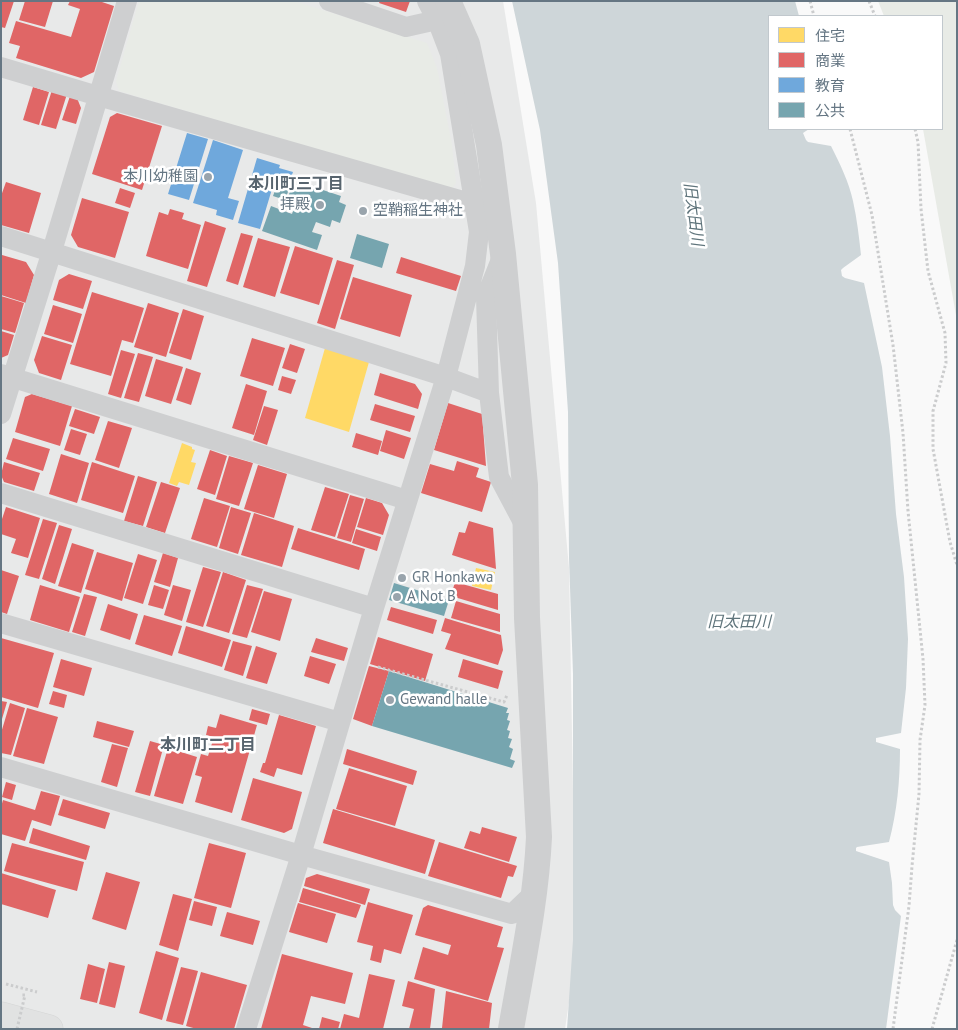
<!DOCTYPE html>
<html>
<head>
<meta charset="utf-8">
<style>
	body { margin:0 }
	#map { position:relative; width:958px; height:1030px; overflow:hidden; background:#f9f9f9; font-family:"PT Sans","Noto Sans JP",sans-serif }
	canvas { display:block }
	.frame { position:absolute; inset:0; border:2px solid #657683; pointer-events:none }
	.legend { position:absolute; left:768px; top:15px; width:175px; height:115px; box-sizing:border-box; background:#fff; border:1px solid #c1c8cd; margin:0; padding:6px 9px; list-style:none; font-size:15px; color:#657683 }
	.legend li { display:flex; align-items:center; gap:10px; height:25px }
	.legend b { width:25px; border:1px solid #c1c8cd }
</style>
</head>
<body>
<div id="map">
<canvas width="958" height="1030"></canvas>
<div class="frame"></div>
<ul class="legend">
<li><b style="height:14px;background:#ffd966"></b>住宅</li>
<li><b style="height:14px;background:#e06666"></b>商業</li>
<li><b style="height:14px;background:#6fa8dc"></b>教育</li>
<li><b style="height:14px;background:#76a5af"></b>公共</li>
</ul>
</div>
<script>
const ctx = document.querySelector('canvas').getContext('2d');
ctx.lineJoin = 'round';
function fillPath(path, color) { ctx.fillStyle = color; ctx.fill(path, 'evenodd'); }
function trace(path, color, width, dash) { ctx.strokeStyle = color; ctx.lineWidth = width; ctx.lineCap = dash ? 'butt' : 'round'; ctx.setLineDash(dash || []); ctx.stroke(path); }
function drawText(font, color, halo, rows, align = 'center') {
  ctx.font = font + ' "PT Sans","Noto Sans JP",sans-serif'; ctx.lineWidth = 5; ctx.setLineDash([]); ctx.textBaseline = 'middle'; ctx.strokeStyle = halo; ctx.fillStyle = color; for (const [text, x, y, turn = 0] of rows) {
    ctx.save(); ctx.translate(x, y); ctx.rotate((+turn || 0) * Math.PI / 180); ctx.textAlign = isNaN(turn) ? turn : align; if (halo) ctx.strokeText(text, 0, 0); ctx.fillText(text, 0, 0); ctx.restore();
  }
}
fillPath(new Path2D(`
	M1,1h502l33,202 33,365 7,388 -11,73h-564z`), '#e8e9e9');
fillPath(new Path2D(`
	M139,1h155l133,42 10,25 15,77 4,38 -5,7 -332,-99 -3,-10z
	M878,1h79v320l-34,-192h19v-113h-58z`), '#e8ebe6');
fillPath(new Path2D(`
	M512,1h283l4,15h-30v113h40l-6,4 3,7 2,2 23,4c9,18 18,36 22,55 4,18 6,36 8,54l-18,13 -2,2 1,6 3,2 19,5 18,84 8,69 6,78 8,63 4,62 -2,49 -5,45 -25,5v4l24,7c0,32 -3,63 -11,93l-32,5 -1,1v3l33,11 3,21 1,22 2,5 6,6 -15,113h-319l6,-89v-266l-4,-116 -1,-146 -10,-149 -18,-133z`), '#ced6d9');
fillPath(new Path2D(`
	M325,348l44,14 -20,70 -44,-14z
	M182,443l10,4v2l3,1 -4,12 5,1 -7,22 -10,-3 -2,4 -8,-3z
	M476,568l19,4 -4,18 -19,-4z`), '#ffd966');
fillPath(new Path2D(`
	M1,1h13l-9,27 -4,-1z
	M25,1h28l-8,26 -26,-7z
	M70,1h29l15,5 -20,66 -13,6 -65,-20 4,-12 -11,-3 7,-22 55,16 9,-28 -12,-4z
	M380,1h30l-4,11 -27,-9z
	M33,87l16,5 -10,33 -16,-5z
	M52,90l15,4 -11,35 -15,-4z
	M70,96l7,2 4,10 -5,16 -14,-4z
	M117,113l45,13 -20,64 -50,-16 18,-57z
	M6,182l35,11 -12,40 -28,-8v-29z
	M120,188l15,5 -5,15 -15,-5z
	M82,198l47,14 -14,46 -37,-11 -7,-12z
	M170,209l14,4 -2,6 19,6 -13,44 -42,-13 13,-44 9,3z
	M205,221l21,7 -19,59 -20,-6z
	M241,233l12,3 -15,49 -12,-4z
	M258,238l32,9 -15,50 -32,-10z
	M295,246l38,12 -14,47 -39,-12z
	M2,255l24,7 8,13 -8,28 -25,-8v-37z
	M401,257l60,19 -5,15 -60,-18z
	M337,260l17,5 -19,64 -18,-6z
	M69,274l23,7 -9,28 -30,-9 6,-20z
	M353,277l59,18 -12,42 -60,-18z
	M92,292l52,16 -11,35 -11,-3 -11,36 -41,-12z
	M1,296l23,7 -9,30 -14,-4z
	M148,303l31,10 -13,44 -32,-10z
	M53,305l29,9 -9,29 -29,-9z
	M183,309l21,7 -13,44 -22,-7z
	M1,331l13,4 -6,20 -7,3z
	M42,336l30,9 -11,35 -22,-7 -5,-13z
	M252,338l33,10 -12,38 -33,-10z
	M290,344l15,5 -8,24 -15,-5z
	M121,350l14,4 -14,44 -13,-4z
	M138,353l15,4 -14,45 -15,-4z
	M156,359l27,8 -12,37 -26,-8z
	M186,368l15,5 -10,32 -15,-5z
	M380,373l35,11 7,10 -4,15 -44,-14z
	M282,376l14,4 -5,14 -13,-4z
	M246,384l21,7 -13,44 -22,-7z
	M32,394l40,12 -12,40 -45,-14 10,-35z
	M448,403l34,11 4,52 -52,-16z
	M375,404l40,12 -5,16 -40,-12z
	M264,406l14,4 -11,35 -14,-5z
	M75,409l25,8 -6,17 -25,-8z
	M108,421l24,7 -13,40 -24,-8z
	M71,429l16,5 -7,21 -16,-5z
	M386,430l25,8 -7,21 -24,-8z
	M356,433l26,8 -4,14 -26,-8z
	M13,438l37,11 -7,22 -37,-12z
	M210,450l17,6 -12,39 -18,-6z
	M61,454l28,9 -12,40 -28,-9z
	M229,456l24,7 -14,43 -23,-7z
	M457,461l22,7 -3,9 15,5 -9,30 -61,-19 9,-29 24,7z
	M4,462l36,11 -6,18 -30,-9 -3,-7z
	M92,462l43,14 -12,37 -42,-13z
	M258,465l29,9 -13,44 -30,-9z
	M138,476l19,6 -14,44 -19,-5z
	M161,482l19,6 -15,45 -19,-6z
	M325,487l24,7 -14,43 -24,-7z
	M350,495l14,4 -13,43 -14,-4z
	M204,498l26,8 -13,41 -26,-8z
	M366,498l16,5 7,12 -6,20 -26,-8z
	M6,507l34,11 -12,40 -17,-5 5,-14 -15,-5v-12z
	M231,507l20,6 -13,41 -19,-6z
	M254,513l40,13 -12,41 -41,-12z
	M43,519l14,4 -18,56 -14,-4z
	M469,521l24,7 3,41 -44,-14 7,-23 6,1z
	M59,525l13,4 -17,55 -13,-5z
	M298,528l67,21 -6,21 -68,-21z
	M356,529l25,8 -4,14 -25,-8z
	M72,543l22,7 -13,43 -23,-7z
	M97,552l36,11 -11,38 -37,-12z
	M163,553l15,5 -8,29 -16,-5z
	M138,554l19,6 -14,44 -19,-6z
	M203,567l18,5 -18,55 -17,-5z
	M1,570l18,6 -12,38 -6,-2z
	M223,572l23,8 -17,53 -23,-7z
	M455,582l43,12v16l-47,-14z
	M40,585l40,12 -11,35 -39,-12z
	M154,585l15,5 -6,19 -15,-4z
	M173,585l18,5 -9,31 -18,-6z
	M247,585l16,4 -16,49 -15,-4z
	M264,591l28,8 -12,42 -29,-9z
	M84,594l13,3 -12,39 -13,-4z
	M456,601l44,13v18l-49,-14z
	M108,604l30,10 -8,26 -30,-10z
	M391,607l46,13 -4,14 -46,-14z
	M144,615l38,11 -10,30 -37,-12z
	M445,618l56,17 2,15 -5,15 -53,-16 6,-15 -10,-3z
	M186,626l45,14 -9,27 -44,-14z
	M378,637l55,17 -8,27 -55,-17z
	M1,638l53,15 -16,55 -37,-11z
	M316,638l32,10 -4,13 -33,-9z
	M233,641l19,5 -9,30 -19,-6z
	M256,646l21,7 -10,31 -21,-6z
	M310,656l26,8 -7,20 -25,-8z
	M61,659l31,9 -8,28 -31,-9z
	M463,659l40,12 -5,18 -40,-12z
	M369,666l20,5 -17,55 -19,-7z
	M53,691l14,4 -3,13 -15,-4z
	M1,701l6,1 -5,17h-1z
	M10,703l15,5 -14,47 -10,-2v-20z
	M27,708l31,9 -14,47 -31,-8z
	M252,709l18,5 -3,11 -18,-5z
	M220,714l37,11 -25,88 -37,-11 7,-25 -7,-2 6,-21 7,2 6,-19 -8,-2 2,-9 8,2z
	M279,715l37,11 -14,49 -25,-7 -3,9 -14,-5 3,-9h2z
	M97,721l37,10 -5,16 -36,-10z
	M150,741l14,4 -14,51 -15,-4z
	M112,744l16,4 -11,39 -16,-5z
	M168,748l29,9 -14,47 -29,-8z
	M347,749l70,22 -4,14 -70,-21z
	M349,768l58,18 -12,40 -59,-17z
	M253,778l49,14 -10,37 -8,4 -43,-13z
	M6,782l10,3 -4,15 -10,-3z
	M41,791l19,5 -9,30 -19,-6 -7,21 -24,-7v-27l2,-7 32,10z
	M63,799l47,14 -5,16 -47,-14z
	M333,809l102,31 -10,34 -102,-31z
	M482,827l35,10 -8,25 -45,-14 6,-17 10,3z
	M33,828l57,18 -4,14 -57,-17z
	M439,842l78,24 -4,11 -5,-1 -7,22 -73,-22z
	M12,843l72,19 -7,29 -73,-20z
	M209,843l37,10 -15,55 -37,-10z
	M106,872l34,10 -14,48 -34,-11z
	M1,873l55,17 -8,28 -47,-14z
	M317,874l53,15 -5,16 -61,-19 2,-8z
	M303,888l58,17 -5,13 -57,-16z
	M173,894l19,5 -14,52 -19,-6z
	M194,901l23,6 -5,19 -23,-6z
	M368,902l45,13 -12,39 -17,-5 -3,14 -11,-3 3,-14 -16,-4z
	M298,903l38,11 -9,29 -38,-11z
	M428,905l75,22 -6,20 7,1 -16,53 -74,-22 9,-32 25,8 3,-10 -36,-10 8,-27z
	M227,912l33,9 -7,24 -33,-9z
	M156,951l23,7 -17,62 -23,-7z
	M282,954l71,19 -8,31 -34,-8 -8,29 12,4h-54z
	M109,962l16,4 -10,42 -16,-4z
	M88,964l17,5 -8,34 -17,-4z
	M181,967l17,4 -15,54 -17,-4z
	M201,972l46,13 -13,44h-37l-11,-3z
	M369,974l26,6 -12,49h-43l4,-15 15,4z
	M408,981l27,8 -5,40h-21l5,-20 -12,-3z
	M446,991l46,12 -3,26h-44l-3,-1z
	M322,1017l18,5 -2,7h-19z`), '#e06666');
fillPath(new Path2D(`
	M187,133l21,6 -19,61 -21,-6z
	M213,140l30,10 -15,48 11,3 -6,19 -17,-5 1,-5 -24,-7z
	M257,158l23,7 -1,3 14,4 -4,11 -14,-4 -15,50 -22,-6z`), '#6fa8dc');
fillPath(new Path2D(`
	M302,183l39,13 -2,6 7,3 -6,18 -8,-3 -2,7 -14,-5 -4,10 10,3 -5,15 -55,-19 9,-25 21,8 3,-9 -9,-3 5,-13 8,3z
	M277,185l12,4 -4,11 -12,-4z
	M357,234l32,10 -7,24 -32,-10z
	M394,583l55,17 -5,16 -55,-16z
	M389,671l119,37 -2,5h3l-2,7 3,1 -3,9 3,1 -2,7 4,1 -3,8 4,2 -3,10 5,2 -3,7 -140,-42z`), '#76a5af');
const trunk = new Path2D(`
	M1,1016l48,13`);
trace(trunk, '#d5d6d6', 29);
trace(new Path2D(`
	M810,1l4,15
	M869,1l6,15
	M850,129l22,86 21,130 10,88 5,78 15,148 2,46 -5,35 -1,54 -7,72 -3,40 -16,123
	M915,129l3,13 3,67 7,62 17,62 1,30 -13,48v38l17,93 7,23
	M378,667l126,35 3,-7
	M6,984l31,8
	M932,1029l25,-89`), '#cbcccd', 3, [2.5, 2.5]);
trace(new Path2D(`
	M329,1l77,26 31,-7
	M1,67l97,29 376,108
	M1,236l445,141 43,16
	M502,257l-16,40 3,96 10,84 26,49
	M1,374l406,126
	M1,414l51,-163 75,-250
	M1,493l373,115
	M1,623l339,99
	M1,767l300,88 211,59 23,-22
	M246,1029l55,-174 73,-247 72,-231 29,-111 4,-34 -29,-178 -13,-34 -10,-19`), '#cecfd0', 20);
trace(new Path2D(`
	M448,1l19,43 22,101 14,109 22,231 2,133 12,219c-3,65 -17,128 -28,192`), '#cecfd0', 26);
trace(trunk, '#e1e2e2', 28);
trace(new Path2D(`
	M17,1029l8,-34h-3`), '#cbcccd', 3, [2.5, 2.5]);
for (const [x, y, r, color] of [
	[208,177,5,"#99a4ac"],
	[320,205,5,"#99a4ac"],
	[363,211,5,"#99a4ac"],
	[402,578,5,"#99a4ac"],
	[397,597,5,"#99a4ac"],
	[390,700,5,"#99a4ac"]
]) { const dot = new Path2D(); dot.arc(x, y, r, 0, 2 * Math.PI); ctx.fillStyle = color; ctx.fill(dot); trace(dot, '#fff', 2); }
drawText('15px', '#657683', '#fff', [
	["本川幼稚園",198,177,"right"],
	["拝殿",310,205,"right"],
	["空鞘稲生神社",373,211],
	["GR Honkawa",412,578],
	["A Not B",407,597],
	["Gewand halle",400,700]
], 'left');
drawText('bold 16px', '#57646e', '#fff', [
	["本川町三丁目",296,184],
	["本川町二丁目",208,745]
]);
drawText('italic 16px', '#60757c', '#fff', [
	["旧太田川",693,214,83],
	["旧太田川",739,622]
]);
</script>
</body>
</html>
